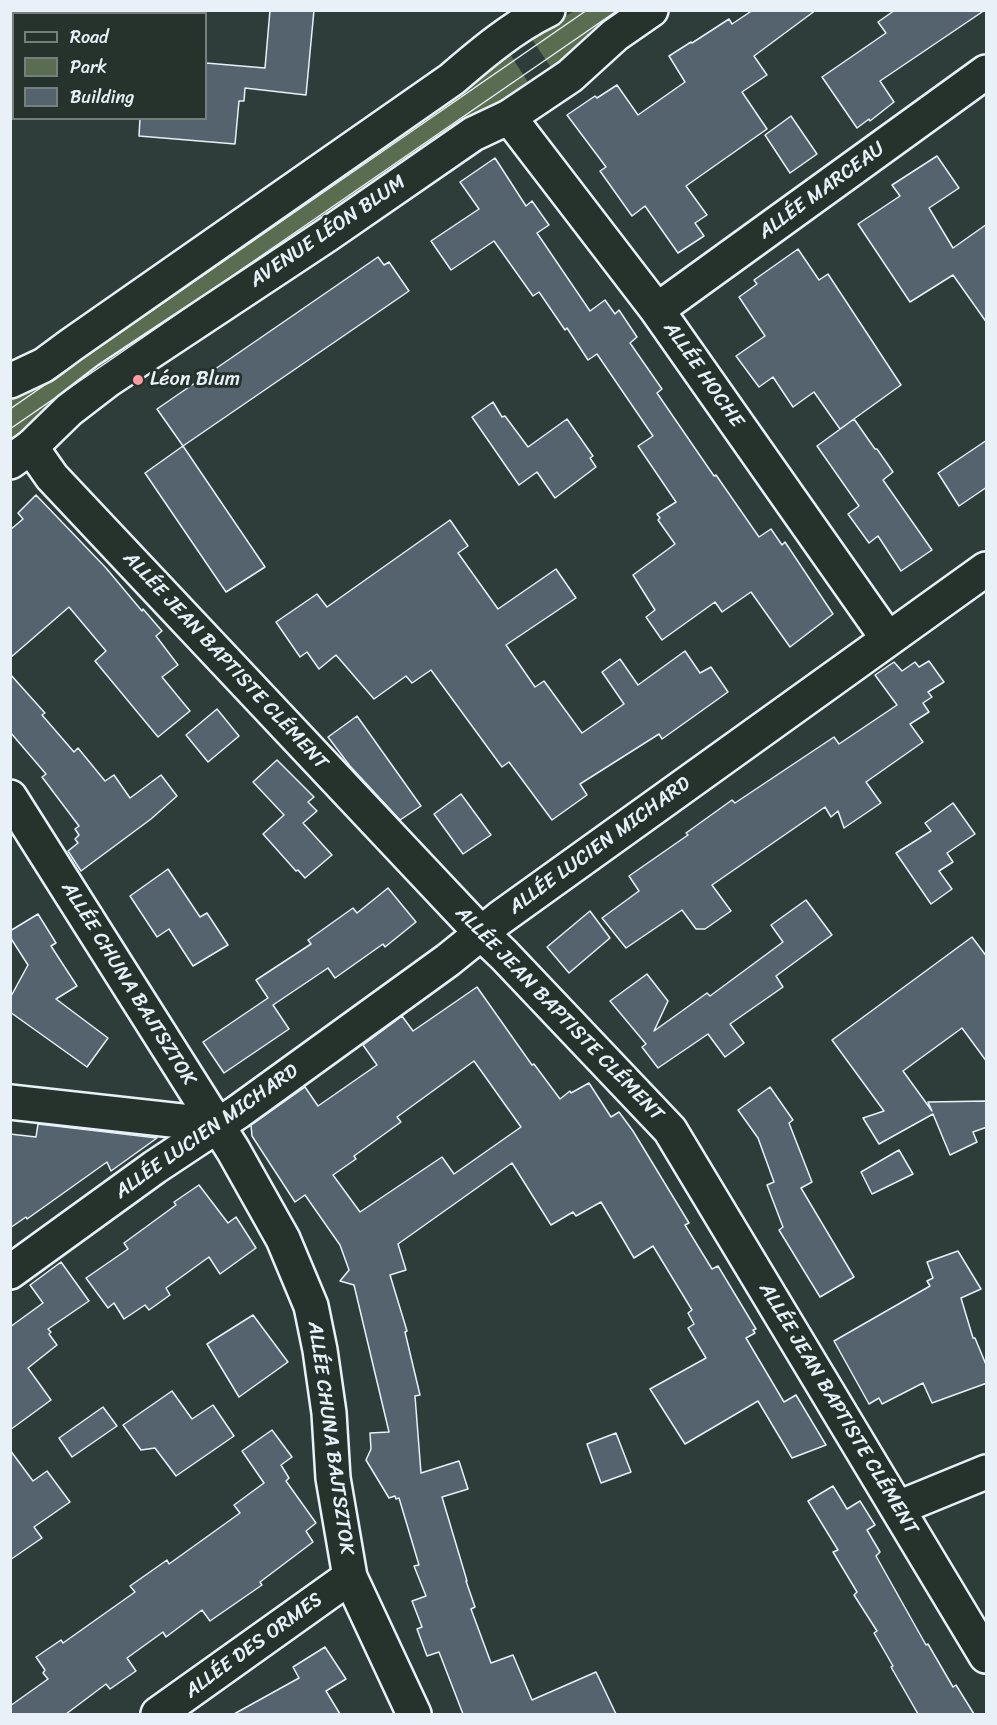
<!DOCTYPE html>
<html>
<head>
<meta charset="utf-8">
<style>
	body { margin:0 }
	#map { position:relative; width:997px; height:1725px; overflow:hidden; background:#2f3d3a; font-family:Sriracha,sans-serif }
	canvas { display:block }
	.frame { position:absolute; inset:0; border:12px solid #e8f1f8; pointer-events:none }
	.legend { position:absolute; left:12px; top:12px; width:195px; height:108px; box-sizing:border-box; background:#26332d; border:2px solid #747f7e; margin:0; padding:8px 10px; list-style:none; font-size:18px; color:#e8f1f8 }
	.legend li { display:flex; align-items:center; gap:12px; height:30px }
	.legend b { width:30px; border:2px solid #747f7e }
</style>
</head>
<body>
<div id="map">
<canvas width="997" height="1725"></canvas>
<div class="frame"></div>
<ul class="legend">
<li><b style="height:8px;background:#26332d"></b>Road</li>
<li><b style="height:16px;background:#5b6d50"></b>Park</li>
<li><b style="height:16px;background:#55636f"></b>Building</li>
</ul>
</div>
<script>
const ctx = document.querySelector('canvas').getContext('2d');
ctx.lineJoin = 'round';
function fillPath(path, color) { ctx.fillStyle = color; ctx.fill(path, 'evenodd'); }
function trace(path, color, width, dash) { ctx.strokeStyle = color; ctx.lineWidth = width; ctx.lineCap = dash ? 'butt' : 'round'; ctx.setLineDash(dash || []); ctx.stroke(path); }
function drawText(font, color, halo, rows, align = 'center') {
  ctx.font = font + ' Sriracha,sans-serif'; ctx.lineWidth = 6; ctx.setLineDash([]); ctx.textBaseline = 'middle'; ctx.strokeStyle = halo; ctx.fillStyle = color; for (const [text, x, y, turn = 0] of rows) {
    ctx.save(); ctx.translate(x, y); ctx.rotate((+turn || 0) * Math.PI / 180); ctx.textAlign = isNaN(turn) ? turn : align; if (halo) ctx.strokeText(text, 0, 0); ctx.fillText(text, 0, 0); ctx.restore();
  }
}
fillPath(new Path2D(`
	M575,11h54l-75,61 -25,-37z
	M508,51l23,36 -520,365v-61z`), '#5b6d50');
const building = new Path2D(`
	M270,10h44l-8,85 -61,-7 -1,13h-5l-4,43 -96,-8 1,-18h66v-55l59,5z
	M753,10h63l-62,46 13,19 -25,17 25,37 -81,57 21,29 -12,8 9,13 -26,17 -33,-47 -13,10 -32,-45 6,-4 -39,-52 28,-19 2,2 20,-13 21,30 47,-33 -16,-26 22,-14 1,1 37,-24 3,5z
	M895,10h90l-105,71 14,21 -24,19 -1,-2 -12,9 -35,-51 64,-44 -8,-11z
	M791,116l26,38 -27,19 -25,-38z
	M937,156l22,32 -30,20 24,40 34,-24v99l-34,-48 -43,27 -52,-78 42,-28 -8,-11z
	M495,158l31,48 6,-5 17,24 -12,8 53,78 15,-11 10,14 4,-4 18,27 -7,6 32,46 -5,4 57,83 2,-1 43,62 12,-8 11,16 3,-3 48,72 -43,33 -39,-55 -29,20 -7,-10 -53,38 -16,-23 9,-7 -22,-35 42,-31 -17,-24 2,-2 -3,-4 19,-12 -38,-56 15,-10 -56,-82 -9,6 -21,-32 -2,2 -26,-38 -6,4 -39,-55 -43,29 -20,-29 48,-32 -19,-27z
	M798,249l21,31 9,-6 73,111 -61,44 -26,-37 -21,15 -20,-30 -14,10 -23,-31 29,-20 -26,-39 18,-13 -3,-4z
	M378,257l6,8 5,-3 20,29 -226,155 -26,-37z
	M493,402l9,15 3,-1 23,31 39,-28 26,37 -3,2 6,9 -41,31 -18,-26 -18,13 -47,-68z
	M854,419l21,30h2l16,23 -10,8 49,70 -31,21 -23,-35 -9,7 -21,-29 11,-8 -42,-60z
	M987,440v47l-28,19 -21,-33z
	M183,446l82,121 -39,25 -81,-119z
	M36,495l70,73 36,43 1,-2 19,22 -6,5 22,29 -16,12 28,34 -32,26 -63,-76 11,-10 -37,-44 -59,51v-128l13,-11 -5,-6z
	M450,520l18,26 -10,7 40,56 58,-40 20,29 -70,47 29,42 9,-6 38,52 42,-29 -22,-32 18,-13 18,26 47,-34 15,22 11,-6 17,25 -66,47 -3,-5 -79,50 7,11 -35,25 -43,-58 -7,5 -71,-97 -19,13 -6,-7 -32,23 -38,-44 -17,14 -12,-17 -7,5 -24,-35 41,-28 10,13z
	M929,661l15,21 -16,10 4,5 -9,6 6,9 -19,12 13,18 -57,40 15,21 -37,25 -6,-17 -7,6 -6,-10 -113,78 19,26 -26,18h-9l-14,-19 -56,38 -24,-30 37,-27 -10,-15 59,-41 -2,-2 46,-33 3,3 99,-66 5,7 58,-39 -22,-30 19,-13 8,9 13,-9 4,5z
	M10,674l35,39 -3,2 32,37 4,-4 27,33 9,-6 16,23 31,-23 16,21 -26,23 -70,52 -13,-20 10,-8 -3,-4 4,-4 -4,-6 4,-3 -37,-49 4,-3 -36,-42z
	M217,709l22,27 -31,26 -22,-27z
	M357,716l64,90 -21,14 -50,-54 -22,-29z
	M277,760l37,37 -6,5 9,9 -14,12 29,32 -27,23 -7,-8 -2,1 -33,-37 21,-19 -31,-33z
	M461,794l30,41 -28,19 -29,-40z
	M953,803l22,31 -28,19 6,9 -14,9 13,18 -21,15 -35,-51 35,-22 -6,-8z
	M168,869l32,48 7,-4 21,32 -35,21 -24,-37 -12,8 -27,-41z
	M388,888l28,34 -31,25 -2,-3 -48,34 -7,-10 -55,37 16,24 -65,44 -21,-31 65,-44 -12,-18 55,-36 -3,-4 45,-32 4,5z
	M806,900l26,35 -56,41 7,11 -53,37 14,19 -19,14 -17,-23 -50,34 -16,-21 4,-3 -36,-43 37,-27 21,27 -14,30 53,-38 3,3 73,-54 -12,-17z
	M590,911l20,27 -41,35 -22,-26z
	M38,914l18,29 -5,3 26,40 -21,13 52,39 -21,29 -77,-55v-14l18,-33 -18,-28v-6z
	M972,937l15,20v105l-25,-34 -59,43 29,40 -4,-9 59,-1v26l-14,5 4,10 -27,13 -17,-41 -54,30 -16,-26 21,-7 -52,-71z
	M477,987l55,78 2,-1 26,35 10,-8 1,2 18,-10 22,34 8,-5 14,19 56,92 -4,2 27,44 6,-3 38,63 -3,1 2,3 -9,5 38,64 12,-7 30,50 -34,13 -34,-57 -73,43 -35,-55 56,-31 -18,-30 6,-4 -6,-11 4,-3 -39,-64 -19,12 -33,-56 -25,14 -3,-4 -22,13 -39,-62 -114,81 8,26 -16,5 17,56 -2,1 15,63 -5,1 6,77 38,-12 9,28 -26,8 25,84h-1l9,26 -4,2 20,54 22,-8 19,45 64,-28 20,42h-153l-24,-62 -12,4 -10,-27 5,-2 -10,-26 14,-5 -12,-30 5,-1 -20,-67 -3,1 -1,-3 -6,2 -23,-38 5,-11 -1,-16 19,-1 -35,-147 -14,-4 9,-11 -9,-25 -35,-50 -10,7 -43,-66 -1,-11 54,-38 13,19 59,-41 -14,-20 39,-29 11,15zM474,1061l47,66 -67,47 -12,-17 -82,55 -27,-37 23,-16 -2,-3 47,-34 -4,-5z
	M770,1087l23,33 -4,3 23,59 -11,6 53,89 -34,20 -41,-67 4,-3 -16,-42 7,-3 -16,-44 -20,-28z
	M38,1124l77,9 42,5 -46,33 -4,-9 -80,57 -1,-2 -16,11v-94l26,3z
	M899,1150l14,24 -41,20 -11,-22z
	M199,1185l29,38 8,-6 20,31 -36,26 -11,-17 -43,31 4,7 -21,15 -4,-5 -21,14 -10,-16 -6,5 -22,-30 42,-29 -4,-6 52,-38 -2,-3z
	M958,1251l23,38 -20,9 12,40h2l12,29v16l-55,20 -9,-20 -41,21 -3,-6 -10,6 -35,-63 96,-55 -3,-5 6,-3 -6,-16z
	M61,1262l28,39 -41,28 3,3 -2,2 8,11 -29,23 23,32 -41,30v-103l33,-24 -13,-18z
	M253,1315l35,47 -49,35 -32,-53z
	M172,1391l20,28 21,-14 21,31 -58,40 -21,-28 -14,2 -18,-25z
	M103,1407l14,19 -45,31 -13,-19z
	M272,1430l20,27 -11,8 8,13 -3,3 30,42 -10,8 7,11 -53,40 2,3 -52,36 -8,-11 -36,27 -3,-5 -36,26 9,13 -26,18 -4,-5 -40,30h-56v-8l38,-27 -5,-6 2,-3 -9,-13 25,-17 2,3 72,-51 -5,-6 37,-26 2,4 71,-51 -6,-8 30,-22 -22,-32z
	M616,1433l15,39 -30,11 -14,-39z
	M10,1450l23,31 14,-10 23,31 -36,25 8,11 -32,22z
	M833,1486l14,23 13,-8 15,24 -8,5 13,22 -4,4 50,89 2,-1 25,43 3,-2 18,29h-56l-27,-47 2,-1 -19,-33 3,-2 -23,-36 3,-3 -24,-40 5,-2 -30,-49z
	M325,1647l21,32 -20,12 14,23h-106l65,-36 -6,-11z`);
fillPath(building, '#55636f');
trace(building, '#e8f1f8', 1.5);
const minor = new Path2D(`
	M509,117l148,193 231,329
	M657,310l329,-238
	M31,447l21,30 430,457 22,21 166,175 316,526
	M10,797l223,353 50,89 28,67 9,44 9,63 4,65 17,99 64,137
	M10,1102l207,23
	M10,1272l145,-105 83,-55 210,-152 52,-42 486,-349
	M898,1508l88,-36
	M158,1714l192,-137`);
const major = new Path2D(`
	M10,381l34,-16 27,-20 381,-266c29,-25 61,-52 96,-69
	M10,462l21,-15 38,-37 39,-30 219,-145 146,-101 36,-17 61,-41 45,-41 36,-25`);
trace(minor, '#e8f1f8', 38);
trace(major, '#e8f1f8', 38);
trace(minor, '#26332d', 33);
trace(major, '#26332d', 33);
trace(new Path2D(`
	M10,409l577,-399
	M10,429l608,-419`), '#e8f1f8', 1.5);
for (const [x, y, r, color] of [
	[138,380,6,"#ff9aa2"]
]) { const dot = new Path2D(); dot.arc(x, y, r, 0, 2 * Math.PI); ctx.fillStyle = color; ctx.fill(dot); trace(dot, '#26332d', 2); }
drawText('20px', '#e8f1f8', '#26332d', [
	["ALLÉE MARCEAU",822,191,-36],
	["AVENUE LÉON BLUM",328,232,-34],
	["ALLÉE HOCHE",703,375,55],
	["ALLÉE JEAN BAPTISTE CLÉMENT",225,661,47],
	["ALLÉE LUCIEN MICHARD",600,846,-36],
	["ALLÉE CHUNA BAJTSZTOK",128,984,58],
	["ALLÉE JEAN BAPTISTE CLÉMENT",559,1014,46],
	["ALLÉE LUCIEN MICHARD",207,1132,-35],
	["ALLÉE JEAN BAPTISTE CLÉMENT",838,1409,59],
	["ALLÉE CHUNA BAJTSZTOK",330,1438,82],
	["ALLÉE DES ORMES",254,1646,-36]
]);
drawText('20px', '#e8f1f8', '#26332d', [
	["Léon Blum",150,380]
], 'left');
</script>
</body>
</html>
